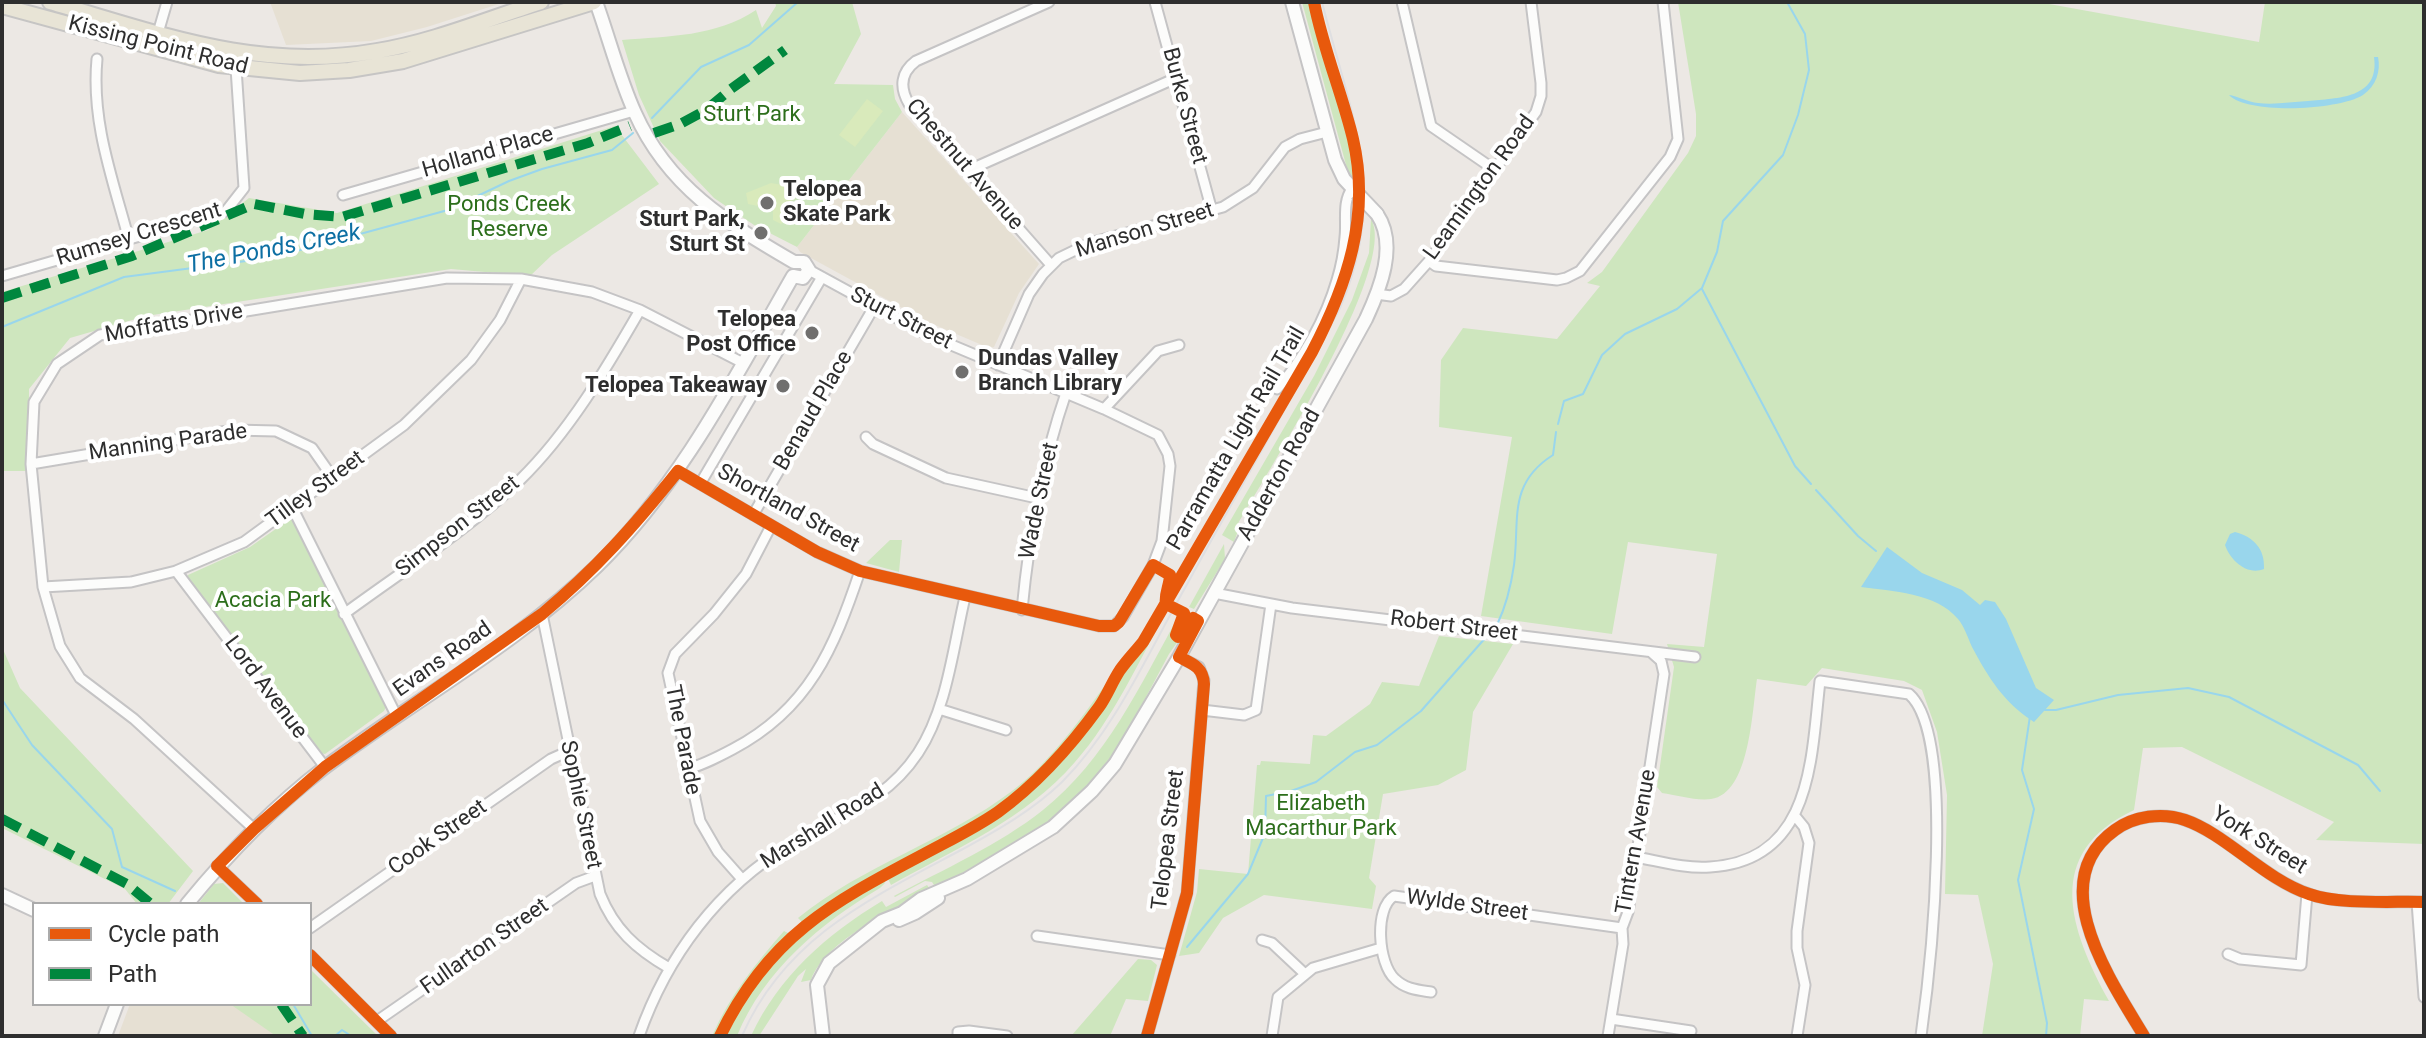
<!DOCTYPE html>
<html>
<head>
<meta charset="utf-8">
<style>
	body { margin:0 }
	#map { position:relative; width:2426px; height:1038px; overflow:hidden; background:#ece8e4; font-family:Roboto,sans-serif }
	canvas { display:block }
	.frame { position:absolute; inset:0; border:4px solid #2e2e2e; pointer-events:none }
	.legend { position:absolute; left:32px; top:902px; width:280px; height:104px; box-sizing:border-box; background:#fff; border:2px solid #ababab; margin:0; padding:10px 14px; list-style:none; font-size:24px; color:#2e2e2e }
	.legend li { display:flex; align-items:center; gap:16px; height:40px }
	.legend b { width:40px; border:2px solid #ababab }
</style>
</head>
<body>
<div id="map">
<canvas width="2426" height="1038"></canvas>
<div class="frame"></div>
<ul class="legend">
<li><b style="height:10px;background:#e8590c"></b>Cycle path</li>
<li><b style="height:10px;background:#00873e"></b>Path</li>
</ul>
</div>
<script>
const ctx = document.querySelector('canvas').getContext('2d');
ctx.lineJoin = 'round';
function fillPath(path, color) { ctx.fillStyle = color; ctx.fill(path, 'evenodd'); }
function trace(path, color, width, dash) { ctx.strokeStyle = color; ctx.lineWidth = width; ctx.lineCap = dash ? 'butt' : 'round'; ctx.setLineDash(dash || []); ctx.stroke(path); }
function drawText(font, color, halo, rows, align = 'center') {
  ctx.font = font + ' Roboto,sans-serif'; ctx.lineWidth = 8; ctx.setLineDash([]); ctx.textBaseline = 'middle'; ctx.strokeStyle = halo; ctx.fillStyle = color; for (const [text, x, y, turn = 0] of rows) {
    ctx.save(); ctx.translate(x, y); ctx.rotate((+turn || 0) * Math.PI / 180); ctx.textAlign = isNaN(turn) ? turn : align; if (halo) ctx.strokeText(text, 0, 0); ctx.fillText(text, 0, 0); ctx.restore();
  }
}
fillPath(new Path2D(`
	M270,2h235l-78,25 -56,14 -85,4z
	M902,112l137,152 -20,29 -25,54 -5,1 -61,-26 -128,-70 -3,-5z
	M130,1004h114l45,32h-171z`), '#e6e0d3');
fillPath(new Path2D(`
	M775,2h77l9,32 -27,50 59,1 2,14 7,13 -105,135 -43,-22 -40,-27 -54,-57 -21,-46 -17,-55c47,-4 93,-3 134,-30l6,18 14,-22z
	M1302,2h9l37,130 6,43h6l1,14 -12,-13z
	M1678,2h360l221,40 6,-40h159v842l-108,-4 18,-18 -152,-75 -39,1 -9,62c-92,43 -64,120 -25,191l-25,-2 -4,37h-98l11,-72 -15,-69 -33,-1 2,-99 -10,-63 -15,-42 -18,-9 -82,-13 -16,18 -49,-7c-5,31 -7,115 -46,120 -15,2 -35,-4 -49,-6l-5,-6 17,-120 -7,-23 37,3 13,-93 -89,-12 -16,92 -131,-18 31,-179 -73,-10 2,-67 22,-32 94,11 43,-53 -13,-3 15,-11 86,-119 8,-17v-22z
	M615,126l44,58 -107,71 -22,21 -79,-7 -305,47 -76,22 -41,51v82h-27v-179l206,-62 41,-32 88,15z
	M1371,219c28,47 -106,257 -134,307l1,5 -4,11 -12,-7 92,-159 38,-76 17,-47z
	M290,519l5,1 92,185 -3,6 -59,43 -5,-1 -133,-173 1,-5 62,-28z
	M890,540h12l-3,32 -33,-9z
	M1224,544l1,15 -31,50 -5,-2z
	M1166,608l2,1c-29,51 -54,109 -93,153 -49,57 -120,87 -184,123l-4,-8 -4,2 2,4 -5,5c-59,35 -116,82 -143,148h-25c18,-41 44,-73 72,-105l6,3 12,-12 -4,-4c65,-53 148,-77 214,-127 48,-36 85,-96 120,-144l9,3z
	M1179,615l1,3 -6,18 4,2 10,-11 -19,27 -48,90 -35,44 -46,41 -104,59 -4,-6 -7,-1 -30,16 -1,-1c50,-27 105,-51 149,-86 63,-50 98,-126 136,-195z
	M1439,636l74,8 -40,68 -7,58 -28,15 -55,9 -14,84 7,8 -4,23 -108,-14 -41,23 -24,35 -20,3 18,-64 2,-23 49,5 9,-109h3l1,-4 49,3 3,-29 13,1 44,-32 12,-22 37,4z
	M2,647l18,41 173,183 -25,33h-31l-12,-15 -123,-61z
	M223,883l21,21h-46l16,-20z
	M927,885l4,5c-37,21 -104,48 -120,90l-10,2 5,-13 -8,7 -39,60h-8c28,-60 75,-101 131,-135l4,6z
	M1138,959l13,1 6,5 -9,36 -22,-2 -16,37 -38,-1z
	M310,969l68,67h-102l-46,-32h80z`), '#cee6be');
fillPath(new Path2D(`
	M867,99l16,12 -28,36 -16,-12z
	M771,183l28,5 1,7 -16,11 2,13 -5,5 -8,-4v-11l-25,-5 -2,-11z`), '#d9eabb');
fillPath(new Path2D(`
	M2374,57h4c3,14 -2,29 -15,38 -23,15 -115,20 -134,0 8,1 19,7 29,8 16,2 33,-1 50,-2 29,-3 72,-2 66,-44z
	M2235,532c19,5 30,17 29,37 -17,7 -34,-9 -39,-24l5,-11z
	M1887,547l35,26 40,17 18,15 5,-5 10,2 11,17 30,69 18,12 -20,22c-30,-19 -46,-45 -62,-75 -4,-9 -8,-21 -14,-28 -21,-26 -67,-28 -97,-32z`), '#99d6ec');
trace(new Path2D(`
	M652,118l49,-51 48,-22 49,-43
	M1702,289l93,177 16,18
	M2,327l122,-50 122,-16 59,-12 143,-39 61,-29 33,-12 70,-19 21,-17
	M1558,424l6,-23 19,-7 19,-39 23,-21 52,-25 25,-21 15,-36 6,-31 60,-66 15,-40 11,-45 -4,-36 -18,-32
	M1816,490l42,46 18,15
	M1497,625c9,-19 14,-39 17,-60 6,-44 -7,-81 39,-110l3,-23
	M2,690l1,11 29,44 80,84 10,38 53,24
	M2045,710h11l62,-15 70,-7 41,9 129,68 22,26
	M2030,716l-8,54 12,39 -16,71 29,143 -1,13
	M1187,947l61,-73 17,-41 1,-37 25,-5 25,-9 39,-30 22,-7 44,-34 66,-75
	M293,1004l19,32
	M335,1036l7,-6 9,6`), '#99d6ec', 2);
const street = new Path2D(`
	M1049,2l-133,59c-15,11 -17,26 -7,43l142,161
	M1155,2l57,209
	M1402,2l29,124 64,44
	M158,33l9,-31
	M97,59c-6,63 16,121 32,181
	M969,173l9,-7 198,-88
	M343,195l291,-84
	M1429,261l7,5 121,14 9,-2 14,-7 90,-114 8,-18 -15,-137
	M2,276l224,-65 18,-23 -8,-120
	M1376,294l15,2 13,-7 25,-28 107,-149 5,-16v-13l-10,-81
	M998,365l31,-71 14,-20 16,-16 31,-15 133,-36 30,-19 32,-41 15,-8 27,-7
	M1277,389c26,-29 49,-71 60,-109 4,-13 7,-29 8,-43 2,-16 -3,-35 7,-48
	M1104,409l54,-58 21,-6
	M866,437l7,7 73,34 91,20
	M31,464l203,-34 42,1 36,17 21,30
	M678,471l139,81 43,19 239,55h15l9,-9 30,-52 9,-24 8,-75 -2,-12 -10,-19 -54,-26 -174,-73 -121,-66
	M700,484l122,-207
	M292,507l105,210
	M753,515l121,-208
	M176,571l149,196
	M43,587l88,-5 45,-11 68,-29 160,-117 67,-65 29,-40 21,-41
	M1214,593l78,15 403,49
	M1022,610c7,-74 20,-147 44,-217
	M344,614c57,-42 126,-86 176,-134 49,-48 86,-111 120,-170
	M542,614l58,280c14,35 36,55 69,74
	M939,709l67,21
	M1202,710l42,5 12,-5 15,-106
	M687,769c16,-4 31,-12 46,-20 76,-40 101,-101 127,-178
	M1795,816l9,11 5,16 -12,88v17l8,37 -8,51
	M254,829l-120,-110 -54,-41 -20,-32 -17,-59 -12,-123 3,-62 23,-38 43,-29 347,-57 74,1 71,13 48,18 103,53
	M1636,857c23,4 49,12 74,10 103,-6 101,-109 110,-186l89,13c48,42 21,278 12,342
	M217,866l40,38
	M741,878l-23,-26 -18,-31 -32,-148 7,-19 39,-40 32,-40 25,-48
	M2417,902l7,95
	M310,928l241,-169 18,-8
	M1037,936l133,19
	M1262,940l10,3 33,31
	M2228,954l12,5 61,6 6,-71
	M310,955l81,81
	M1431,992c-13,-2 -26,-3 -36,-13 -17,-15 -21,-71 -1,-83l228,32
	M1611,1019l80,12
	M377,1021l199,-138 19,-7
	M639,1036c28,-80 79,-148 152,-192 48,-30 93,-40 127,-91 29,-44 35,-105 47,-156
	M958,1036v-4l11,-1 38,5
	M1147,1036l40,-143 17,-213 -5,-13 -20,-10
	M1272,1036l6,-39 35,-29 68,-20
	M1608,1036l15,-92 -1,-16 6,-16 36,-238 -3,-13 -9,-8
	M2144,1036c-33,-55 -102,-154 -29,-206 19,-14 47,-18 70,-10 41,14 79,59 124,74 30,11 83,7 115,8`);
const secondary = new Path2D(`
	M596,2c13,36 23,76 39,111 33,74 92,110 159,149
	M1292,2l43,158 9,19 13,14
	M793,276l10,2 6,-8 -5,-8h-10
	M2,895l32,15
	M187,904c41,-50 85,-96 137,-136 90,-68 192,-123 273,-202 84,-82 138,-189 196,-290
	M899,920l16,-7 23,-15
	M105,1036l12,-32
	M823,1036l-6,-51 12,-22 53,-42 20,-8 19,-14 46,-20 86,-52 39,-36 23,-27 64,-107 187,-338c14,-30 32,-74 11,-105`);
const primary = new Path2D(`
	M50,2c111,32 209,70 327,49 56,-9 110,-32 164,-49
	M2,6l217,59 81,8 49,-3 54,-9 191,-59`);
trace(street, '#c5c4c5', 13);
trace(secondary, '#c5c4c5', 16);
trace(primary, '#c6c5c4', 18);
trace(street, '#fcfcfb', 9);
trace(secondary, '#fcfcfb', 12);
trace(primary, '#e8e4d6', 14);
trace(new Path2D(`
	M742,1036c43,-99 131,-139 221,-187 35,-19 70,-39 99,-67 54,-54 86,-129 123,-194 51,-93 105,-186 155,-280 50,-115 10,-195 -18,-306`), '#dfdfe1', 2);
const secondaryBridge = new Path2D(`
	M1357,193l20,21`);
trace(secondaryBridge, '#c5c4c5', 16, []);
trace(secondaryBridge, '#fcfcfb', 12);
trace(new Path2D(`
	M654,133l26,-9 26,-14 25,-21 54,-39
	M2,298l130,-42 122,-52 51,10 37,3 246,-74 42,-17
	M2,819l125,65 24,20
	M281,1004l22,32`), '#00873e', 10, [20, 10]);
trace(new Path2D(`
	M257,904l-40,-38 37,-37 71,-62 217,-153c54,-45 93,-89 136,-143l139,81 43,19 239,55h15l5,-4 34,-57 17,10c0,10 -6,19 -4,29l18,9 -8,22 2,2 15,-19 5,3 -19,36c14,7 24,10 25,27l-17,209 -40,143
	M310,955l81,81
	M720,1036c48,-99 111,-133 204,-182 24,-13 51,-26 74,-42 40,-29 72,-65 101,-105 8,-11 13,-25 21,-37 7,-10 15,-18 23,-28l169,-290c35,-67 59,-136 41,-213 -11,-46 -30,-90 -39,-137
	M2144,1036c-33,-55 -102,-154 -29,-206 19,-14 47,-18 70,-10 41,14 79,59 124,74 30,11 83,7 115,8`), '#e8590c', 12);
for (const [x, y, r, color] of [
	[767,203,8,"#706f6e"],
	[761,233,8,"#706f6e"],
	[812,333,8,"#706f6e"],
	[962,372,8,"#706f6e"],
	[783,386,8,"#706f6e"]
]) { const dot = new Path2D(); dot.arc(x, y, r, 0, 2 * Math.PI); ctx.fillStyle = color; ctx.fill(dot); trace(dot, '#fff', 3); }
drawText('22px', '#2e2e2e', '#fff', [
	["Kissing Point Road",158,46,14],
	["Burke Street",1184,106,75],
	["Holland Place",488,153,-16],
	["Chestnut Avenue",964,165,49],
	["Leamington Road",1480,188,-54],
	["Manson Street",1145,231,-17],
	["Rumsey Crescent",139,235,-17],
	["Sturt Street",901,319,27],
	["Moffatts Drive",174,324,-10],
	["Benaud Place",814,411,-60],
	["Parramatta Light Rail Trail",1237,439,-60],
	["Manning Parade",168,443,-8],
	["Adderton Road",1280,475,-61],
	["Tilley Street",316,490,-36],
	["Wade Street",1040,501,-78],
	["Shortland Street",788,509,29],
	["Simpson Street",458,527,-38],
	["Robert Street",1454,627,7],
	["Evans Road",443,660,-35],
	["Lord Avenue",265,688,53],
	["The Parade",682,740,79],
	["Sophie Street",580,805,78],
	["Marshall Road",823,827,-32],
	["Cook Street",438,838,-35],
	["Telopea Street",1169,840,-83],
	["York Street",2259,841,32],
	["Tintern Avenue",1637,842,-80],
	["Wylde Street",1467,906,8],
	["Fullarton Street",485,947,-35]
]);
drawText('22px', '#2c6e1b', '#fff', [
	["Sturt Park",752,115],
	["Ponds Creek",509,205],
	["Reserve",509,230],
	["Acacia Park",273,601],
	["Elizabeth",1321,804],
	["Macarthur Park",1321,829]
]);
drawText('bold 22px', '#2e2e2e', '#fff', [
	["Telopea",783,190,"left"],
	["Skate Park",783,215,"left"],
	["Sturt Park,",745,220],
	["Sturt St",745,245],
	["Telopea",796,320],
	["Post Office",796,345],
	["Dundas Valley",978,359,"left"],
	["Branch Library",978,384,"left"],
	["Telopea Takeaway",767,386]
], 'right');
drawText('italic 24px', '#0d6fa3', '#fff', [
	["The Ponds Creek",274,250,-11]
]);
</script>
</body>
</html>
